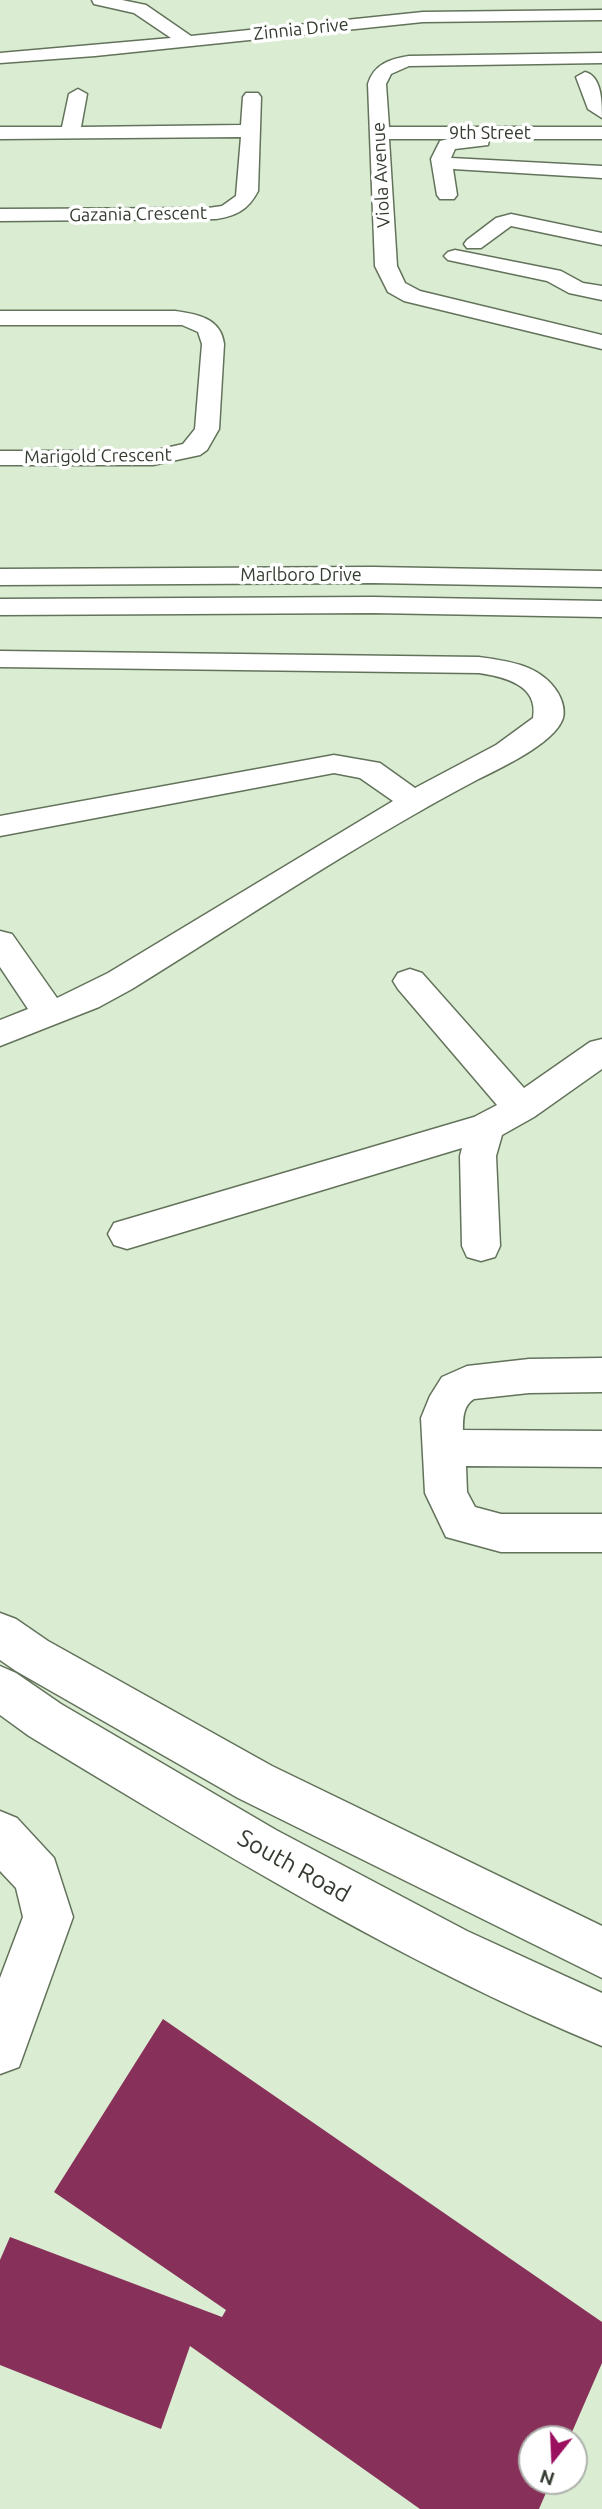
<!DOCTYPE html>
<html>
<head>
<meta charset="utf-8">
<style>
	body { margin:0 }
	#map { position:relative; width:602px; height:2509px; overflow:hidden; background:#daecd1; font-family:Ubuntu,sans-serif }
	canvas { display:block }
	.north { position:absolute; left:518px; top:2425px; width:70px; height:70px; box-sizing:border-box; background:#fff; border:2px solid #aeb1ac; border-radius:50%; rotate:198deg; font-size:19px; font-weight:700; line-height:28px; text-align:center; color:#343b30 }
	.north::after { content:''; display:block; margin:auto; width:24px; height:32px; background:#9b0f5f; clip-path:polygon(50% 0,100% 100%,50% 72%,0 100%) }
</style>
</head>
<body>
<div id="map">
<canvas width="602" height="2509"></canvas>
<div class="north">N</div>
</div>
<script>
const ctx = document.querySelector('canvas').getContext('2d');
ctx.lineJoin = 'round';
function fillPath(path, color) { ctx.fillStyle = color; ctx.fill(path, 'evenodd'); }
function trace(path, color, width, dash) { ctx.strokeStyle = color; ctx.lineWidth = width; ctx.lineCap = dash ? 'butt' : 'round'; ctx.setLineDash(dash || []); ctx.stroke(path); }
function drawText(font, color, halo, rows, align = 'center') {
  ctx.font = font + ' Ubuntu,sans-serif'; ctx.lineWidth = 7; ctx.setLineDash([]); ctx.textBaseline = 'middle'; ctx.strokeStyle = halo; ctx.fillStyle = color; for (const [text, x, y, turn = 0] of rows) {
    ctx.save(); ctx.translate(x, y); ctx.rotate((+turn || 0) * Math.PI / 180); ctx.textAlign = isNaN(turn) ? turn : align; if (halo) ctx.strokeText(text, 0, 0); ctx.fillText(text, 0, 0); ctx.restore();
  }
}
fillPath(new Path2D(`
	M163,2019l439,303v41l-33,76h-37v42h19l-12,28h-119l-230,-163 -29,83 -161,-64v-105l10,-23 212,80 4,-7 -172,-118z`), '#86305a');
const minor = new Path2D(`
	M92,0h30l24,5 45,31 232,-24 179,-2v10l-179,2 -328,34 -95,7v-10l171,-15 -37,-25 -40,-9z
	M602,53v10l-193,3 -18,8 -5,10 3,43h213v12h-113l-1,6 -33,4 -4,9 151,8v12l-149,-9 4,26 -3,4h-14l-3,-4 -6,-36 9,-18 8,-2h-59l8,127 8,17 15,8 182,44v14l-198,-48 -16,-9 -13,-26 -7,-182c6,-20 22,-25 41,-28z
	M585,72c17,4 17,31 17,46l-14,-9 -12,-32z
	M78,89l9,5 -6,33 160,-2 2,-28 3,-4h12l3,4 -3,94c-10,19 -22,25 -42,28l-216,2v-12l208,-1 14,-2 14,-10 5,-59 -241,2v-12h62l7,-33z
	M511,214l91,19v12l-91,-19 -30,22h-14l-3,-4 3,-4 29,-22z
	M455,250l106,21 22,12 19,3v14l-33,-7 -22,-12 -99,-21 -4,-4 4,-4z
	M0,311h175c22,3 46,7 49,33l-5,85 -12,21 -7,5 -47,10h-153v-14h153l30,-7 12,-15 7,-85 -4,-12 -16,-7h-182z
	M0,651l479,6c30,4 62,8 79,36 4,7 7,17 5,25 -8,26 -67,52 -90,64 -117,62 -228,137 -341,207l-33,18 -99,39v-26l28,-11 -28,-42v-36l12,3 45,64 51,-25 285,-172 -33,-23 -26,-5 -334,63v-20l334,-61 46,8 35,25 81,-43 37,-27c6,-33 -28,-41 -54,-45l-479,-6z
	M410,969l12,4 102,115 66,-46 12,-3v30l-68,48 -32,18 -6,21 4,90 -5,11 -14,4 -14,-4 -5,-11 -2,-90 2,-8 -335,101 -13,-4 -6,-11 6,-11 360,-106 23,-12 -99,-116 -5,-8 5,-8z
	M602,1358v34l-73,1 -55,6c-11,7 -11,19 -11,31l139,1v36l-136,-1 1,26 8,15 26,7h101v38h-101l-55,-15 -21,-44 -4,-75 9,-22 12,-19 25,-11 62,-7z
	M0,1613l16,6 32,22 224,125 330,160v52l-364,-180 -222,-127 -16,-11z
	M0,1666l16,7 45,31 215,126 191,101 135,62v53c-201,-83 -388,-198 -573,-310l-29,-21z
	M0,1811l17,7 37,40 19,59 -54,150 -19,7v-96l23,-61 -7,-29 -16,-17z`);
const major = new Path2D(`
	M373,567l229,4v16l-229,-4 -373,2v-16z
	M373,597l229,4v16l-229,-4 -373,2v-16z`);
trace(minor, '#63735b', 3);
trace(major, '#63735b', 3);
fillPath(minor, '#fff');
fillPath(major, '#fff');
drawText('18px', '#343b30', '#fff', [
	["Zinnia Drive",301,29,-6],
	["9th Street",490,133],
	["Viola Avenue",381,175,-93],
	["Gazania Crescent",138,214,-1],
	["Marigold Crescent",98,456,-1],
	["Marlboro Drive",301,575]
]);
drawText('24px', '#343b30', '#fff', [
	["South Road",294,1866,29]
]);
</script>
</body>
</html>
